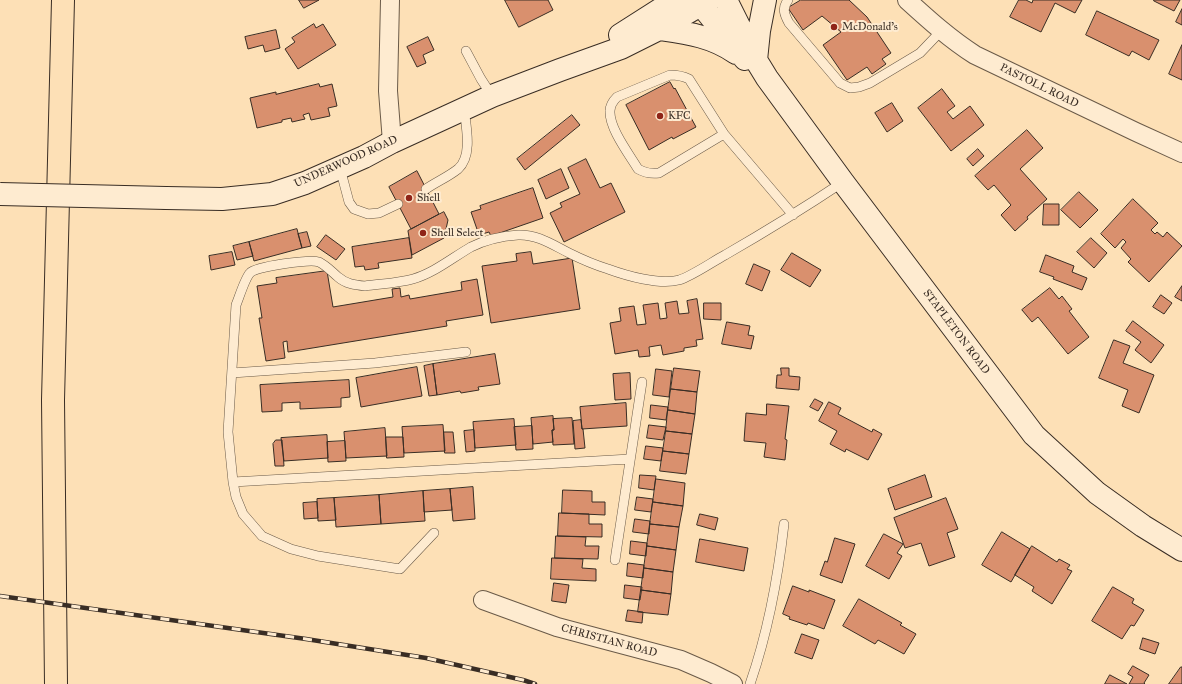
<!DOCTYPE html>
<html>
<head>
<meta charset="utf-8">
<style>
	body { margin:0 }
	canvas { display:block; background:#fde0b6 }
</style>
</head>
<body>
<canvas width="1182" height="684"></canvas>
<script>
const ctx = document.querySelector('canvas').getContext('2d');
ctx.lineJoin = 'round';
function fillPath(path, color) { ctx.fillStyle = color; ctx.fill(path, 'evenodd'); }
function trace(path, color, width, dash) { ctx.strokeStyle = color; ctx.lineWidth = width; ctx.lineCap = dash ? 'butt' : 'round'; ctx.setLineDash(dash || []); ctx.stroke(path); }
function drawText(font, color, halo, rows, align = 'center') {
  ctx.font = font + ' "IM FELL Great Primer",serif'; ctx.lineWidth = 4; ctx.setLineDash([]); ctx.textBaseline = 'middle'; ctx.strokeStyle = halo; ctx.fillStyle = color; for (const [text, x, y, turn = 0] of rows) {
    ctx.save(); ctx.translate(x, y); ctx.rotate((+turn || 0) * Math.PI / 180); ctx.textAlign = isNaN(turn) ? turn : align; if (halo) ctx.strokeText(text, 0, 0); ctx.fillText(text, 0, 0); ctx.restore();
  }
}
const building = new Path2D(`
	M299,0h20l-15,8z
	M505,0h43l5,10 -34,17z
	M801,0h48l18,17 24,36 -9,6 4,5 -14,10 -5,-7 -20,13 -24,-35 18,-13 -19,-16 -19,14 -15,-22z
	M1019,0h7l6,3 1,-3h49l-7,13 -20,-10 -14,29 -31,-15z
	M1154,0h26l-6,11 -20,-10z
	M1182,9v16l-6,-3z
	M1097,11l62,29 -10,20 -17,-9 -3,5 -43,-21z
	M314,24l2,4 7,-4 13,21 -38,24 -13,-20 10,-7 -3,-4z
	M276,30l4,18 -15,4 -2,-7 -15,4 -3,-12z
	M428,37l6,13 -11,5 3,8 -9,4 -10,-20z
	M1182,45v35l-13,-6z
	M670,82l4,7 1,-1 21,39 -23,12 -1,-2 -23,13 -23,-45z
	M319,84l1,3 12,-3 5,22 -9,2 2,8 -19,4 -2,-7 -6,2 2,4 -13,3 -1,-4 -9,2v2l-25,6 -7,-30 26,-6v2z
	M942,89l13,17 -8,6 6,7 17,-13 14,19 -33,26 -33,-43z
	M892,103l11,18 -16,11 -12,-19z
	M572,115l8,10 -55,45 -8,-11z
	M1027,130l16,18 -23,21 27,30 -20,18 1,2 -13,12 -14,-16 10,-10 -17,-20 -6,5 -13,-14z
	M978,149l6,7 -11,10 -6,-7z
	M586,159l14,29 11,-5 14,29 -61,30 -14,-29 12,-6 -2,-4 20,-9 -12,-26z
	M561,169l8,19 -23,11 -8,-19z
	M417,171l22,43 -28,15 -22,-42z
	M533,188l10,30 -52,18 -2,-4 -10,3 -8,-23 10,-3 -1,-3z
	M1079,192l19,18 -18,18 -19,-18z
	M1133,199l25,24 -7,7 4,4 2,-2 6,5 4,-5 15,14 -33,36 -21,-20 3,-3 -10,-11 5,-6 -3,-3 -8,9 -14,-14z
	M1044,204h15v21h-16z
	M444,212l4,8 -4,18 -32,17 -4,-24z
	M297,229l5,19 -48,13 -5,-19z
	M307,232l4,14 -9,2 -4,-14z
	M326,235l19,14 -9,11 -19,-13z
	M409,238l3,20 -34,5 1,5 -14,2 -1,-4 -9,1 -3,-20z
	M1091,238l16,15 -13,15 -17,-16z
	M249,242l4,14 -16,4 -4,-14z
	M232,252l3,13 -24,5 -2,-14z
	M531,252l2,12 39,-6 8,51 -89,14 -9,-57 35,-5 -1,-7z
	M792,253l29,17 -11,17 -29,-17z
	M1046,255l28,11 -2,6 15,6 -5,12 -29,-11 1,-2 -14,-5z
	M754,264l16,7 -8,20 -16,-7z
	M327,271l6,36 60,-10 -1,-8 8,-1 1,9 8,-2 1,4 52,-9 -1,-8 16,-3 6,36 -37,6 1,5 -159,26 -1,-11 -4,1 2,16 -19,3 -7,-43h3l-5,-32 20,-3 -1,-5z
	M1182,286v15l-7,-4z
	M1050,288l9,11 3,-3 10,13 -3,2 20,26 -21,17 -30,-37 -6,5 -10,-12z
	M1161,295l11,8 -8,11 -11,-7z
	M697,299l6,40 -7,1 1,6 -13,2v3l-21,4 -2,-10 -12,2 1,9 -11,1 -1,-7 -23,4 -5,-31 11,-2 -2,-13 15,-2 3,19 9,-1 -3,-19 15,-2 2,16 7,-1 -2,-15 12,-2 2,13 10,-1 -2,-12z
	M704,303h17v17l-17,-1z
	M1133,321l31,24 -13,18 -16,-13 6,-8 -15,-11z
	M727,322l23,4 -2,9 6,1 -3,13 -29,-5z
	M1114,340l16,6 -7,17 31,12 -15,38 -17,-7 6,-16 -29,-12z
	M495,354l5,30 -22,3 1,3 -18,3 -1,-2 -23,4 -4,-31z
	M433,364l4,31 -8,1 -5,-30z
	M417,367l5,29 -61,11 -5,-29z
	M674,368l26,3 -3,21 -26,-3z
	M781,368h8v8l11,1 -1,13 -23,-2 1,-13h4z
	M656,369l16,2 -3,26 -16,-2z
	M630,373l1,26 -16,1 -2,-26z
	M349,380l1,17 -9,1v9l-41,2v-7l-18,1v8l-20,1 -2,-27z
	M671,389l26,3 -2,22 -27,-4z
	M815,399l8,4 -5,8 -8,-4z
	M829,402l12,6 -3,6 34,18 1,-3 9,5 -14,26 -22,-11 -1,3 -15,-8 7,-13 -18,-10z
	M626,403l1,23 -45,3 -2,-22z
	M767,404l22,2 -4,33 2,1 -2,20 -21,-3 2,-14 -22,-2 2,-28 20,2z
	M651,405l17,2 -2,13 -16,-2z
	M668,410l27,4 -3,20 -26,-3z
	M553,416l1,14h-2l1,12 -20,2 -2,-26z
	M572,418l2,26 -21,1 -1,-15h2l-1,-11z
	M514,419l2,26 -41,3 -2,-26z
	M581,420l1,9h1l2,19 -10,1 -2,-28z
	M443,425l2,26 -41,2 -2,-26z
	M649,425l17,2 -3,13 -16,-2z
	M532,426l1,23 -17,1 -2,-23z
	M385,428l2,28 -41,2 -2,-26z
	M474,430l1,21 -9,1 -2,-21z
	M666,431l26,3 -3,20 -26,-3z
	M444,432h9l2,21h-10z
	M327,435l1,23 -44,3 -3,-23z
	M386,437h17l1,20 -17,1z
	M276,440h6l2,26h-9l-2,-22z
	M345,441l1,20 -18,1 -1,-20z
	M646,446l17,2 -2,13 -17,-2z
	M663,451l26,3 -3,20 -26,-3z
	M640,475l16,1 -2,14 -15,-2z
	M925,475l7,22 -37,13 -7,-21z
	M656,479l29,4 -2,23 -30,-4z
	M473,487l2,32 -22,2 -3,-32z
	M450,489l2,21 -28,2 -1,-21z
	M563,490l29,1v11h13v13l-43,-2z
	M423,491l2,30 -44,3 -2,-29z
	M379,495l2,29 -45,3 -2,-29z
	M637,497l16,2 -2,13 -16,-2z
	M334,498l2,22 -18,1 -1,-22z
	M946,498l12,31 -11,4 8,24 -26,9 -8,-23 -16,5 -11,-30z
	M317,502l1,16 -14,1 -1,-16z
	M653,502l30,4 -4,21 -29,-3z
	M559,513l30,1v10h13v13l-44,-1z
	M700,514l18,4 -3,12 -18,-5z
	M635,519l15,2 -1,13 -16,-2z
	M650,524l29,3 -3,23 -29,-4z
	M1002,532l28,17 -19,33 -29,-17z
	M884,534l19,10 -6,9 5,3 -13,23 -23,-13z
	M556,536l30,1 -1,9h14l-1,13 -43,-1z
	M835,538l20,6 -13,39 -22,-8 5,-14 2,1z
	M700,539l48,9 -4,23 -48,-9z
	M631,541l16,2 -1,13 -16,-2z
	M647,546l29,4 -3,22 -29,-4z
	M1032,546l25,16 2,-3 11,6 -3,4 5,2 -20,33 -20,-13 2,-4 -19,-12z
	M552,558l31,1 -1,9 14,1v12l-45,-2z
	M628,563l16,2 -1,13 -16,-2z
	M644,568l29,4 -2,22 -30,-4z
	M554,583l15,2 -3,18 -14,-2z
	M625,585l17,2 -2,13 -16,-2z
	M793,586l16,6v-2l26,10 -11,29 -16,-6 -1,2 -18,-6 1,-2 -7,-3z
	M1113,587l21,12 -2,4 12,7 -10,16 -3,-1 -9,14 -30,-18z
	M641,590l30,4 -3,21 -30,-3z
	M859,599l43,24 -2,2 16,9 -12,20 -26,-14 -3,4 -32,-18z
	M628,610l15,2 -1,11 -16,-2z
	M802,634l17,6 -7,19 -17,-6z
	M1143,638l16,5 -4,11 -15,-5z
	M1133,666l16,9 -5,8 1,1h-16l4,-7 -5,-3z
	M1181,667h1v17h-13z
	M1110,675l17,9h-22z`);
fillPath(building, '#d9906e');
trace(building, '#392d24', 1);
const lane = new Path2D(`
	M788,0c-6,8 -4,14 1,23l51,60 10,5 9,-1 11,-4 50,-30 21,-22
	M466,51l15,28 11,17
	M724,134l-65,39c-8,1 -14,0 -21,-4 -9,-15 -29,-41 -28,-58 0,-6 3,-10 7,-14l53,-22c7,0 13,1 19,4l35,55 69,81
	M340,168l9,34 5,7 14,5 11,-1 19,-9
	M426,189c10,-7 22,-12 32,-20 15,-13 8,-43 6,-60
	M232,373l143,-10 91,-11
	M233,482l397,-23
	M434,533l-34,36 -82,-13 -27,-7 -29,-13 -19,-22 -7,-17 -3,-15 -5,-50 8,-127c3,-7 9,-27 14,-32 6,-7 61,-14 69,-11 8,4 13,10 19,15 8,7 17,8 27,9 14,-2 34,-3 48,-7 21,-6 39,-21 58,-32 14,-7 32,-11 47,-12 19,-1 35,10 51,18 12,6 26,12 39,16 19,7 51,16 71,11 13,-4 33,-18 46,-25 40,-23 79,-47 118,-73
	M615,560l27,-178
	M750,684c18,-52 28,-106 34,-160`);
const street = new Path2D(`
	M390,0l-2,91 4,51
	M907,0c22,20 43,39 68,55l161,77 46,21
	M483,600l74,27 124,33 30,13 22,11`);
const secondary = new Path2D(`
	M697,0l48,59
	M726,0l30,60 11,18 76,104 191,253 63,58 46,33 39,24
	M659,29c28,4 53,7 77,24
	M620,35l55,-35
	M756,60l3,-29 6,-31
	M166,198l56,1 50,-5 33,-11 59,-26 28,-15 100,-46 68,-26 61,-22 38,-19 50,-29`);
const highway = new Path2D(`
	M56,684l-3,-284 10,-400`);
trace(lane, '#6a5a48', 10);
trace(street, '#6a5a48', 20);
trace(secondary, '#392d24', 24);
trace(highway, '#392d24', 24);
trace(lane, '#feebd0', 9);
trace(street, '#feebd0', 18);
trace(secondary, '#feebd0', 22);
trace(highway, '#fde0b6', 22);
const rail = new Path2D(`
	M0,596l306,43 120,19 97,22 12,4`);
trace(rail, '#392d24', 4.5);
trace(rail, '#feebd0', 3, [9]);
const secondaryBridge = new Path2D(`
	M0,194l166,4`);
trace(secondaryBridge, '#392d24', 24, []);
trace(secondaryBridge, '#feebd0', 22);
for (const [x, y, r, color] of [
	[834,27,4,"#8f2418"],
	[660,116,4,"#8f2418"],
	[409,198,4,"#8f2418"],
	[423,233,4,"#8f2418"]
]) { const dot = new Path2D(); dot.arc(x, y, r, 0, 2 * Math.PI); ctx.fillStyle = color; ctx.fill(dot); trace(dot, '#feebd0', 1.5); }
drawText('11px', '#392d24', '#feebd0', [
	["McDonald's",842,27],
	["KFC",668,116],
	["Shell",417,198],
	["Shell Select",431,233]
], 'left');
drawText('11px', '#392d24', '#feebd0', [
	["PASTOLL ROAD",1039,86,26],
	["UNDERWOOD ROAD",346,162,-24],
	["STAPLETON ROAD",956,332,53],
	["CHRISTIAN ROAD",609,641,15]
]);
</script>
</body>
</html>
